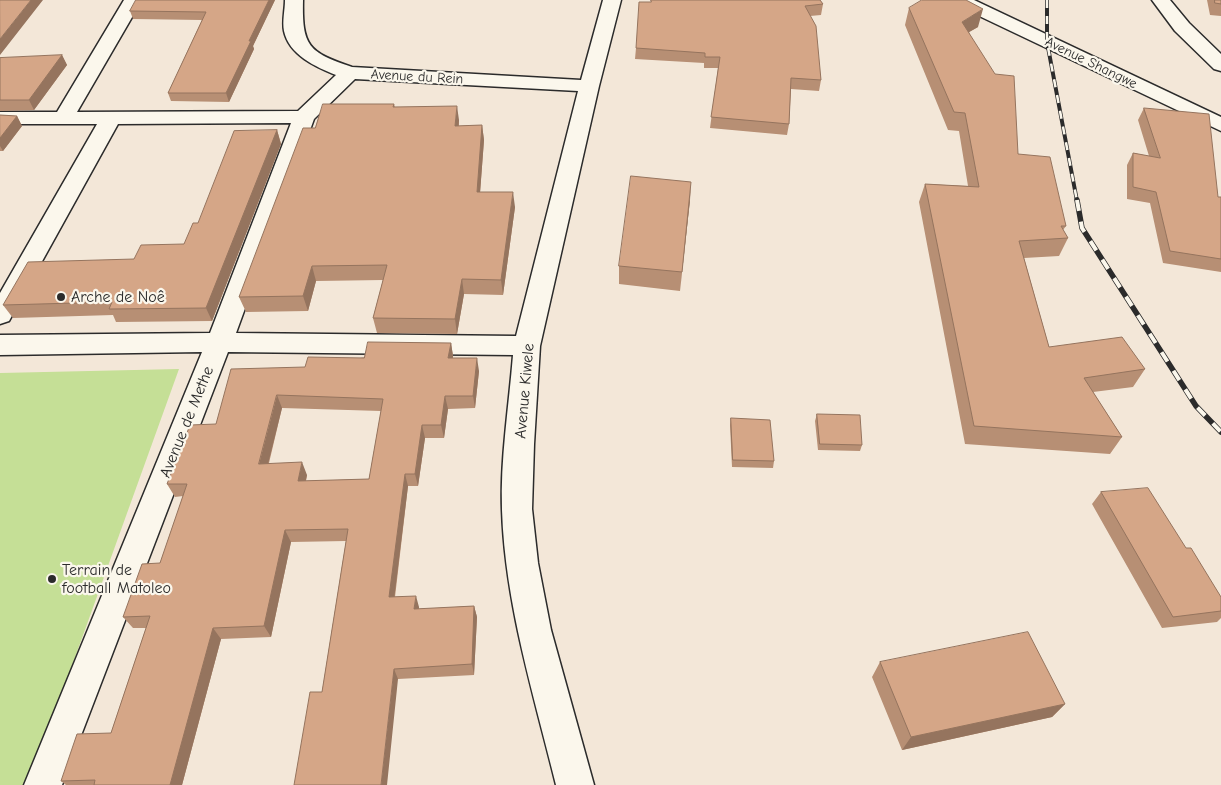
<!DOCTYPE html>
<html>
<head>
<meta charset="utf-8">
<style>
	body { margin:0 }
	canvas { display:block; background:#f3e7d8 }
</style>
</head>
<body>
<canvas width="1221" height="785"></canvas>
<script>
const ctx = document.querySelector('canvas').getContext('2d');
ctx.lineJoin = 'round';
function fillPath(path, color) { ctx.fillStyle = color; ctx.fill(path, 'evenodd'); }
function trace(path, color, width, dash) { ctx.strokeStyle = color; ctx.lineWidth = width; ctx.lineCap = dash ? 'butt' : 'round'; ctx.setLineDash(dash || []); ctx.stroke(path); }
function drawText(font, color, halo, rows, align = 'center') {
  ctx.font = font + ' "Comic Neue",sans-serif'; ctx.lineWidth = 4.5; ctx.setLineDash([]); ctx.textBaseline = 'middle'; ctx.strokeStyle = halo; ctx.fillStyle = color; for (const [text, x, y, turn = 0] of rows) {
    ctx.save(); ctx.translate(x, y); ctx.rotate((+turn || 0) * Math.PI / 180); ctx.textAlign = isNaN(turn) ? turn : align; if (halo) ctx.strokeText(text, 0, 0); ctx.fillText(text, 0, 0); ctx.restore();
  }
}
fillPath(new Path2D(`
	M179,369l-150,416h-29v-412z`), '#c5df96');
const minor = new Path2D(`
	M124,0h18l-65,112 221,-1 38,-36c-20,-8 -47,-20 -52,-44 -2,-10 1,-21 1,-31h18c-1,46 5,52 49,67l229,13 22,-80h18l-22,86 -59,260 -6,98 -2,65 6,54 13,67 43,155h-38c-22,-90 -51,-181 -54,-275 -2,-50 7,-104 11,-155l-285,-3 -166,433h-38l178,-433 -202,3v-20l210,-2 81,-210 -173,1 -109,197 -9,3v-31l97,-169h-97v-12h57zM355,79l223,12 -62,245 -280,-3 78,-214z
	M951,0h23l247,117v14l-267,-127z`);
const major = new Path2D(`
	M1152,0h18l19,23 32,31v17l-7,-2 -39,-38z`);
trace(minor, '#2b2b2b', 3);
trace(major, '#2b2b2b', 3);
fillPath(minor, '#fbf7ec');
fillPath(major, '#fbf7ec');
const railFar1 = new Path2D(`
	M1047,0v42l30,159`);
const rail = new Path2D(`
	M1077,200l5,28 114,178 25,26`);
trace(railFar1, '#2b2b2b', 4);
trace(rail, '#2b2b2b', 5.5);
trace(railFar1, '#fbf7ec', 2.5, [8]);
trace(rail, '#fbf7ec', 4, [11]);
fillPath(new Path2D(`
	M136,0h139l-22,46 1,3 -25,53 -58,-1 -3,-8 34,-73 -69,-1 -3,-8z
	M651,0h169l3,4 -2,11 -11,1 11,64 -2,11 -28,-2 -2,35 -2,11 -77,-7 8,-60h-14v-5l-69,-4 1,-11 15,-46z
	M1207,0h14v16l-11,-1z
	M909,8l69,19 -9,5 49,122 48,72 -3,4 5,8 -9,18 -35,2 25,89 96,22 -12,18 -40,5 29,45 -12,17 -145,-10 -46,-242 6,-18 43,2 -9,-55 -11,-1 -43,-105z
	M62,55l5,10 -33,45 -34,1v-53z
	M394,104l1,3 64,13v6l23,-1 2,15 -4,52 35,15 -12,88 -39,-1 -7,40 -80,-1 -4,-15 10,-38 -67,1 -8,30 -62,1 -7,-15 76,-169z
	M1144,108l74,89h3v75l-58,-9 -13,-60 -23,-4v-34l6,-12 16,3 -11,-36z
	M0,115l17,1 5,10 -19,25h-3z
	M277,130l4,14 -69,177 -96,1 -3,-7 -100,3 -10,-13 131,-46 50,-15 14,-21z
	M690,200l-10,91 -61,-7v-18z
	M451,343l2,13v2l26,13 -4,37 -27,1 -4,29h-19l-7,48h-10l-13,111 24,10v2l55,-3 3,11 -3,58 -76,4 -76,13 24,-151 -55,1 -20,95 -50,2 -39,146h-116l-5,-4 50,-48 35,-105h-13l-10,-11 37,-54 23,-67 -8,1 -8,-13 49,-60 89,-57zM282,408l99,3 -12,68 -63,2 1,-6 -38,-12z
	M817,414l45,31 -2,6 -42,-1 -3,-29z
	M731,418l43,43 -1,7 -41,-1 -2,-42z
	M1101,492l120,105v21l-4,4 -55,6 -70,-124z
	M880,662l185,42 -13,13 -150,33 -30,-73z`), '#b78f74');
fillPath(new Path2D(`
	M31,0h12l-43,55v-16z
	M269,0h6l-22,46 1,3 -25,53 -3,-9 23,-52z
	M983,9l-5,18 -21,12 5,-17z
	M62,55l5,10 -33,45 -5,-10z
	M457,106l2,14 -2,20 -2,-14z
	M17,116l5,10 -19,25 -3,-5v-8z
	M482,125l2,15 -5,67 -2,-15z
	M277,130l4,14 -69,177 -6,-13z
	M691,182l-1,18 -10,91 2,-19z
	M513,192l2,15 -12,88 -2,-15z
	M312,266l4,15 -8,30 -5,-15z
	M462,279l2,15 -7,40 -2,-15z
	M451,343l2,13 -2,15 -3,-13z
	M477,358l2,13 -4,37 -2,-12z
	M277,395l5,13 -17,68 -6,-12z
	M445,396l3,13 -4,29 -3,-13z
	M422,425l3,13 -7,48 -3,-12z
	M302,462l5,13 -4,18 -5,-12z
	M405,474l3,12 -15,122 -4,-11z
	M285,530l6,12 -20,95 -7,-11z
	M416,596l3,11 -1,13 -4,-11z
	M474,606l3,11 -3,58 -2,-11z
	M213,628l8,11 -39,146h-12z
	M394,669l4,10 -11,106h-6z
	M1065,704l-13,13 -150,33 9,-13z`), '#95745e');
const building = new Path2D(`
	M0,0h31l-31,39z
	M136,0h133l-20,41h2l-25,52h-58l38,-81 -76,-1z
	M651,0h169l3,4 -18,2 11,20 5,54 -30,-2 -2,46 -78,-7 9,-60h-15v-4l-69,-5 3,-46h12z
	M922,0h44l17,9 -21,13 33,52 19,2 4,78 32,3 16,69h-5l7,12 -49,3 30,106 73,-10 23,32 -61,9 38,59 -148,-11 -49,-242 54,3 -14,-74 -11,-1 -45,-104z
	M1215,0h6v4l-6,-1z
	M62,55l-33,45h-29v-42z
	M323,104h71l-1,3 64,-1 -2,20 27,-1 -5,67h36l-12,88 -39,-1 -7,40 -82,-1 14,-53 -75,1 -9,30 -64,1 64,-169h12z
	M1144,108l65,6 9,83h3v62l-51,-8 -14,-59 -23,-5v-34l27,5z
	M0,115l17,1 -17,22z
	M277,130l-71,178 -97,1 3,-7 -109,3 25,-43 106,-3 7,-14 43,-1 9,-21h5l36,-92z
	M631,176l60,6 -9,90 -63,-6z
	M368,342l83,1 -3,15h29l-4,38h-28l-4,29h-19l-7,49h-10l-16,123 27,-1 -2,13 60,-3 -2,58 -78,5 -13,116h-87l16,-93h12l26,-163 -63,1 -21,96 -51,2 -43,157h-76l1,-5 -34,1 16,-47 34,-1 39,-117 -27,1 19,-53 18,-1 27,-79h-20l23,-59 26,-1 15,-55 74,-2 3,-10 56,1zM277,395l106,4 -14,80 -71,2 4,-19 -43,2z
	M817,414l43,1 2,30 -42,-1z
	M731,418l39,2 4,41 -41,-1z
	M1148,488l38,60h5l30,49v14l-48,6 -72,-125z
	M1028,632l37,72 -154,33 -31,-75z`);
fillPath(building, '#d5a687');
trace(building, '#95745e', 1);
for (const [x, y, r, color] of [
	[61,297,5,"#2b2b2b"],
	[52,579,5,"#2b2b2b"]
]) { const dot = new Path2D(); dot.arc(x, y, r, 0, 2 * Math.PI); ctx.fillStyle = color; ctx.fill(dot); trace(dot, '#fbf7ec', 2); }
drawText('14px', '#2b2b2b', '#fbf7ec', [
	["Avenue Shangwe",1091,63,26],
	["Avenue du Rein",417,77,3]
]);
drawText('16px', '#2b2b2b', '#fbf7ec', [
	["Arche de Noê",71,297],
	["Terrain de",62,570],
	["football Matoleo",62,588]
], 'left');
drawText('16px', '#2b2b2b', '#fbf7ec', [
	["Avenue Kiwele",525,391,-85],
	["Avenue de Methe",187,422,-68]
]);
</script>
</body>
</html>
